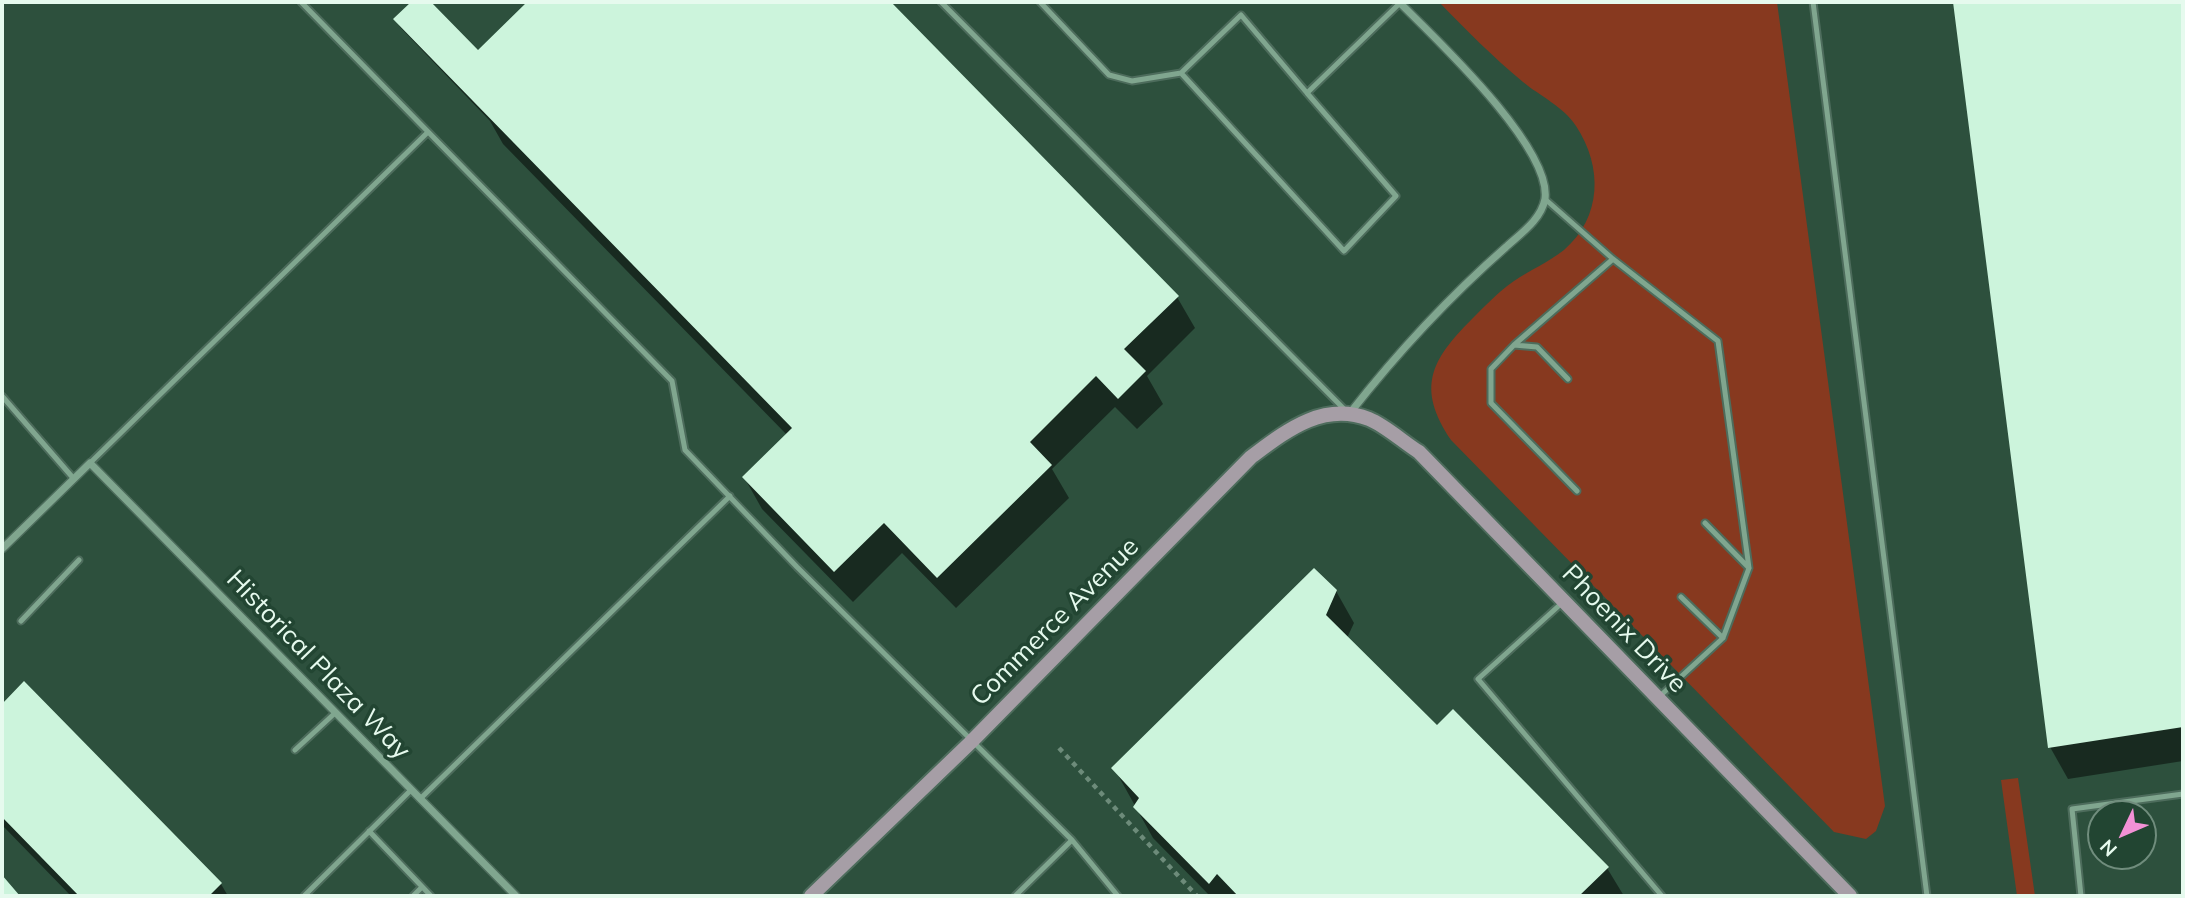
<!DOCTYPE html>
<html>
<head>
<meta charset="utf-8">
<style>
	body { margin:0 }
	#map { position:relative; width:2185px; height:898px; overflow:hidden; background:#2d503d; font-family:Mulish,sans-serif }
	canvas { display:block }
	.frame { position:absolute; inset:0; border:4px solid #e6faee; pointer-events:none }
	.north { position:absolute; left:2087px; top:800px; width:70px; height:70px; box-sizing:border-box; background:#224532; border:2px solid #708d7d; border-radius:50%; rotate:226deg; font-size:19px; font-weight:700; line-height:28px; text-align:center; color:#e6faee }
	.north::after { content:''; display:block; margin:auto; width:24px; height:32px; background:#f391d6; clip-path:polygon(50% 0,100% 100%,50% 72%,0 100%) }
</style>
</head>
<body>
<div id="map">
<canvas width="2185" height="898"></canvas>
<div class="frame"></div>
<div class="north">N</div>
</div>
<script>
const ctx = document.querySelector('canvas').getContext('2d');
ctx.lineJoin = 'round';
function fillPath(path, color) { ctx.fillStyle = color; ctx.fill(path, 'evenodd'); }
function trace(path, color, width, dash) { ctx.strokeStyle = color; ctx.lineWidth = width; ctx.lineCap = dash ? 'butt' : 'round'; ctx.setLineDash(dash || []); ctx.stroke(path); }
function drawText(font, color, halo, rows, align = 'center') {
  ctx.font = font + ' Mulish,sans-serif'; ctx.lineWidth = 7; ctx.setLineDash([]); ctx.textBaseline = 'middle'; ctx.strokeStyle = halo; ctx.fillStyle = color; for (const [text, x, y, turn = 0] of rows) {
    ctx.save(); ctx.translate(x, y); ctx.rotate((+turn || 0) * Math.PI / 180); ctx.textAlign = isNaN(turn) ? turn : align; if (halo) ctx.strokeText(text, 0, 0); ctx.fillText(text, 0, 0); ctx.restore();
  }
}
fillPath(new Path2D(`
	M1439,2h338l108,804 -9,25 -10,8 -32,-7 -383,-392c-35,-52 -20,-80 20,-120 14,-14 27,-28 43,-39 16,-11 35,-19 50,-31 38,-33 39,-83 12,-124 -12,-19 -36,-30 -53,-44 -30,-25 -57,-52 -84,-80z
	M2018,778l17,118h-18l-16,-116z`), '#87391f');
fillPath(new Path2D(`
	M414,2h14l50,50 51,-50h360l288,295 18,31 -48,48 16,28 -26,25 -22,-22 -63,62 17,29 -113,110 -54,-55 -49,49 -91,-93 -18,-32 43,-42 -284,-291 -13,-23 -90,-94 -4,-8z
	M1954,2h229v759l-115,18 -18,-32z
	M1336,591l18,32 -7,15 90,89 170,141 17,28h-414l-57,-58 -39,-70z
	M24,684l197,200 7,12h-157l-69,-71v-119z`), '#0007');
fillPath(new Path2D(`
	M411,2h20l47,48 49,-48h364l288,294 -55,53 22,22 -28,28 -22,-23 -66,66 22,23 -115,113 -53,-55 -50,49 -92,-95 50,-49 -399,-409z
	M1953,2h230v725l-135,21z
	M1314,568l23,22 -11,25 111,110 16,-16 156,158 -30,29h-341l-21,-22 -8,10 -76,-77 6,-9 -28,-30z
	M24,681l198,202 -13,13h-130l-77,-79v-113z
	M2,875l18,21h-18z`), '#ccf4dc');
const lane = new Path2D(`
	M301,2l371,379 13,69 112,117 275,273 46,56
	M941,2l404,408
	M1040,2l69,73 23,6 49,-8 60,-58 66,78
	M1813,2l114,894
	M1181,73l163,178 52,-55 -89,-103 93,-90
	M1545,199l68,60 105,82 31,227 -26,70 -63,58
	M1514,345l99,-86
	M1568,379l-31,-32 -23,-2 -23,24v34l86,88
	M2,396l72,83
	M90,463l338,-331
	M1705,523l44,45
	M1681,597l42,41
	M1563,602l-85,77 184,217
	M21,621l58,-61
	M295,750l40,-37
	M420,799l310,-303
	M369,831l62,65
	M304,896l107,-106
	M413,896l9,-9
	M1015,896l57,-56
	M2081,896l-9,-87 111,-15`);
const street = new Path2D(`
	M1350,413c47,-60 98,-115 156,-166 14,-13 35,-27 39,-48 7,-52 -111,-162 -146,-197
	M2,549l88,-86 426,433`);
const secondary = new Path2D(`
	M811,896l160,-154 280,-285c35,-26 72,-56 118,-38 17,7 34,23 50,33l431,444`);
trace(lane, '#4d6c5c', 9);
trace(street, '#4d6c5c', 10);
trace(secondary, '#4d6c5c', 18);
trace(new Path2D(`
	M1059,748l138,148`), '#6d8b7a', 4.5, [5, 5]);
trace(lane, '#80a68f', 5);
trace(street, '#80a68f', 7);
trace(secondary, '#a69ea6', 14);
drawText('26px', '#e6faee', '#224532', [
	["Commerce Avenue",1055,622,-45],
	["Phoenix Drive",1624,629,46],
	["Historical Plaza Way",318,665,46]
]);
</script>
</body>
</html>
